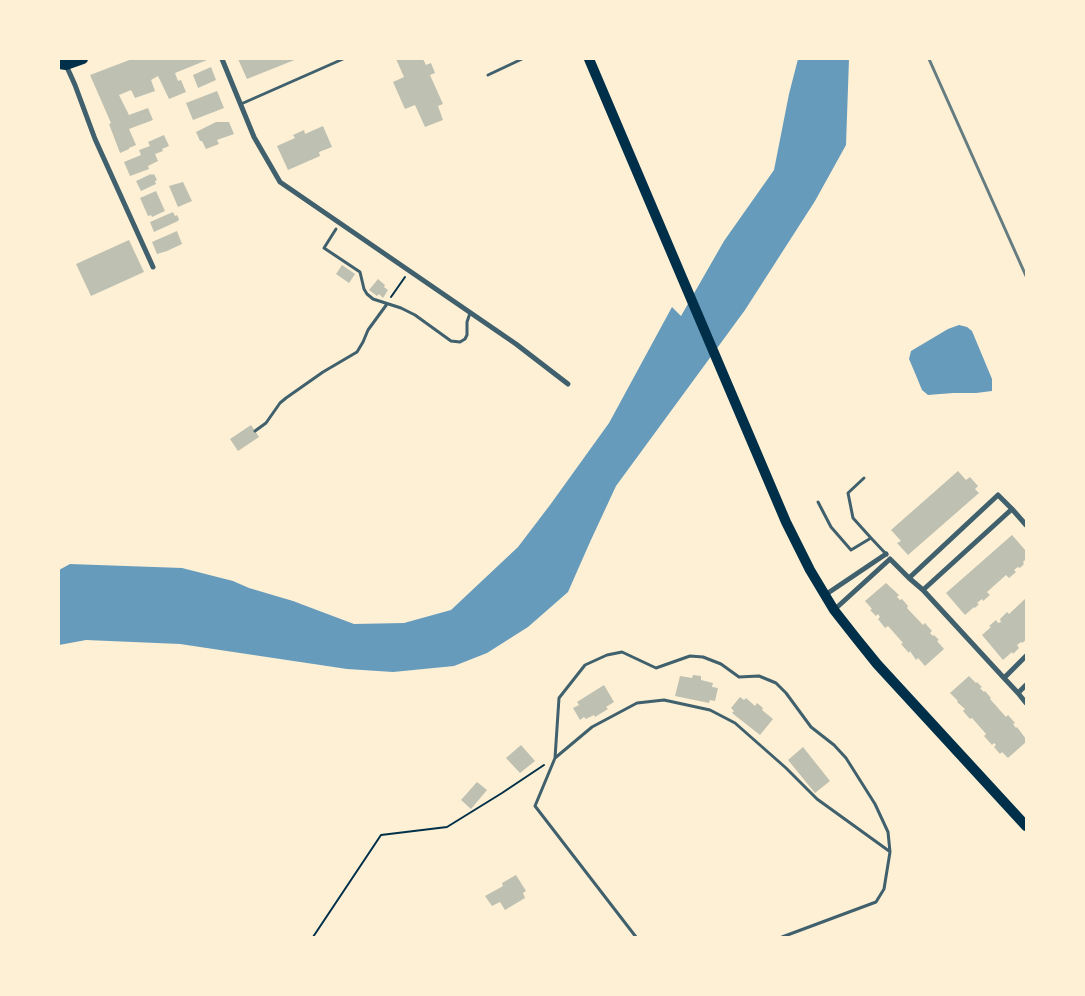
<!DOCTYPE html>
<html>
<head>
<meta charset="utf-8">
<style>
	body { margin:0 }
	#map { position:relative; width:1085px; height:996px; overflow:hidden; background:#fdf0d5; font-family:Georgia,serif }
	canvas { display:block }
	.frame { position:absolute; inset:0; border:60px solid #fdf0d5; pointer-events:none }
</style>
</head>
<body>
<div id="map">
<canvas width="1085" height="996"></canvas>
<div class="frame"></div>
</div>
<script>
const ctx = document.querySelector('canvas').getContext('2d');
ctx.lineJoin = 'round';
function fillPath(path, color) { ctx.fillStyle = color; ctx.fill(path, 'evenodd'); }
function trace(path, color, width, dash) { ctx.strokeStyle = color; ctx.lineWidth = width; ctx.lineCap = dash ? 'butt' : 'round'; ctx.setLineDash(dash || []); ctx.stroke(path); }
fillPath(new Path2D(`
	M798,59h51l-3,86 -31,56 -70,109 -129,176 -26,56 -22,50 -40,35 -41,26 -33,13 -61,6 -46,-3 -167,-25 -94,-4 -27,5v-75l11,-6 112,4 51,13 16,7 44,13 61,23 50,-1 47,-13 67,-63 32,-42 59,-82 63,-116 9,9 43,-75 50,-71 15,-76z
	M959,325l8,2 5,4 20,48v12l-16,2h-23l-25,2 -6,-5 -7,-17 -6,-14 2,-8 37,-22z`), '#669bbc');
fillPath(new Path2D(`
	M132,59h74l1,1 -32,13 3,8 3,-1 5,12 -17,7 -11,-23 -7,4 4,11 -20,7 -4,-8 -12,5 10,20 19,-7 5,12 -24,9 7,16 -7,3v1l-9,4 -11,-29 2,-1 -21,-48z
	M238,59h59l-50,20z
	M396,59h27l3,6 5,-2 4,10 -5,2 13,29 -5,2 5,14 -18,7 -10,-22 -10,4 -12,-27 11,-5z
	M211,67l5,13 -18,8 -5,-13z
	M217,91l7,17 -31,12 -7,-17z
	M216,122h13l5,12 -17,6 2,4 -13,5 -4,-8h-2l-4,-9z
	M323,126l9,21 -13,5 1,4 -32,14 -11,-24 18,-8 -2,-3 11,-5 1,4z
	M164,135l5,11 -7,3 1,2 -8,3 3,7 -10,5 1,3 -19,7 -6,-14 17,-7 -2,-5 11,-4 -2,-4z
	M151,174l1,1 2,-1 3,6 -2,1 1,3 -15,7 -5,-10z
	M183,182l9,19 -14,6 -9,-21z
	M156,191l9,20 -13,6 -1,-2 -3,1 -8,-18z
	M173,212l2,4 2,-1 2,4 -1,2 -24,11 -4,-10z
	M177,231l5,13 -15,7 -10,3 -5,-12z
	M129,240l15,32 -53,24 -15,-32z
	M342,265l13,9 -6,9 -13,-9z
	M378,279l7,6 -1,2 4,3 -5,8 -4,-4 -2,2 -8,-6z
	M251,425l8,12 -21,14 -8,-12z
	M958,471l8,9 4,-3 8,9 -3,3 4,4 -71,62 -11,-12 4,-2 -10,-11z
	M1012,535l14,16v8l-3,3 1,2 -4,4 -2,-1 -4,3 2,2 -7,6 -3,-3 -19,17 3,3 -7,6 -1,-2 -5,4 2,1 -4,4 -1,-1 -9,8 -19,-22z
	M886,583l13,12 -2,2 3,3 2,-1 6,7 -1,2 16,17 2,-2 7,8 -2,2 3,3 1,-1 5,5 -2,1 7,8 -19,17 -7,-8 -2,2 -6,-9 -1,2 -8,-9 2,-1 -15,-17 -3,2 -7,-9 2,-2 -2,-3 -2,2 -6,-6 2,-1 -7,-8z
	M1026,598v42l-4,3 -1,-1 -4,3 2,3 -6,6 -1,-2 -9,8 -21,-25 9,-8 -2,-1 7,-6 2,3 3,-1 -1,-3 7,-7 2,2z
	M693,675l8,1v4l12,3 -1,4 6,1 -3,13 -5,-1 -1,3 -34,-7 5,-20 12,2z
	M969,676l7,7 1,-1 5,5 -2,1 4,4 1,-1 6,7 -1,1 16,18 2,-2 7,8 -2,1 3,4 1,-1 9,12v3l-18,16 -6,-6 -2,2 -6,-7 2,-2 -2,-2 -2,2 -8,-9 2,-2 -14,-16 -2,1 -7,-8 2,-2 -8,-7 1,-1 -8,-8z
	M604,685l10,17 -8,5 2,2 -13,8 -1,-2 -8,4 -2,-2 -4,3 -7,-12 6,-3 -2,-3z
	M740,697l4,3 2,-2 9,8 2,-3 6,5 -1,2 11,9 -13,16 -28,-22 2,-2 -3,-3z
	M521,745l14,16 -15,12 -14,-15z
	M803,747l27,34 -15,12 -27,-33z
	M477,782l10,8 -16,19 -10,-9z
	M516,875l10,16 -3,2 2,5 -20,12 -5,-8 -8,4 -7,-10 18,-10 -1,-3z`), '#bec0b2');
trace(new Path2D(`
	M391,297l14,-20
	M313,937l68,-102 66,-8 55,-34 42,-28`), '#003049', 2);
trace(new Path2D(`
	M488,75l34,-16
	M241,104l102,-45
	M336,229l-12,19 36,24 4,17 3,5 6,5 28,9 14,7 36,26 9,1 5,-3 2,-4v-13l3,-9
	M255,431l11,-8 14,-20 6,-5 37,-26 34,-20 6,-10 5,-12 19,-26
	M864,478l-16,15 5,25 18,20
	M818,502l13,25 20,23 20,-12 16,17
	M555,758l37,-31 45,-24 27,-3 46,10 25,13 51,45 31,31 72,52
	M636,937l-101,-131 20,-48 4,-60 26,-33 22,-10 15,-3 34,16 34,-12 13,1 18,7 18,13 20,-1 17,7 10,10 25,34 23,18 12,13 29,46 13,28 2,20 -6,37 -8,13 -94,35`), '#3f606c', 3);
trace(new Path2D(`
	M66,59v6l9,20 20,54 58,128
	M222,59l32,78 26,45 236,162 52,40
	M1012,509l14,16
	M923,590l81,88 22,-22
	M825,595l61,-41
	M834,610l56,-51 19,19 89,-83 14,14 -89,81 -14,-12
	M1004,678l14,15 8,-8
	M1018,693l8,10`), '#3f606c', 5);
trace(new Path2D(`
	M589,59l197,463 24,48 24,40 22,28 21,26 149,162
	M59,64l7,1 17,-6`), '#003049', 10);
trace(new Path2D(`
	M929,59l97,217`), '#657d81', 3);
</script>
</body>
</html>
